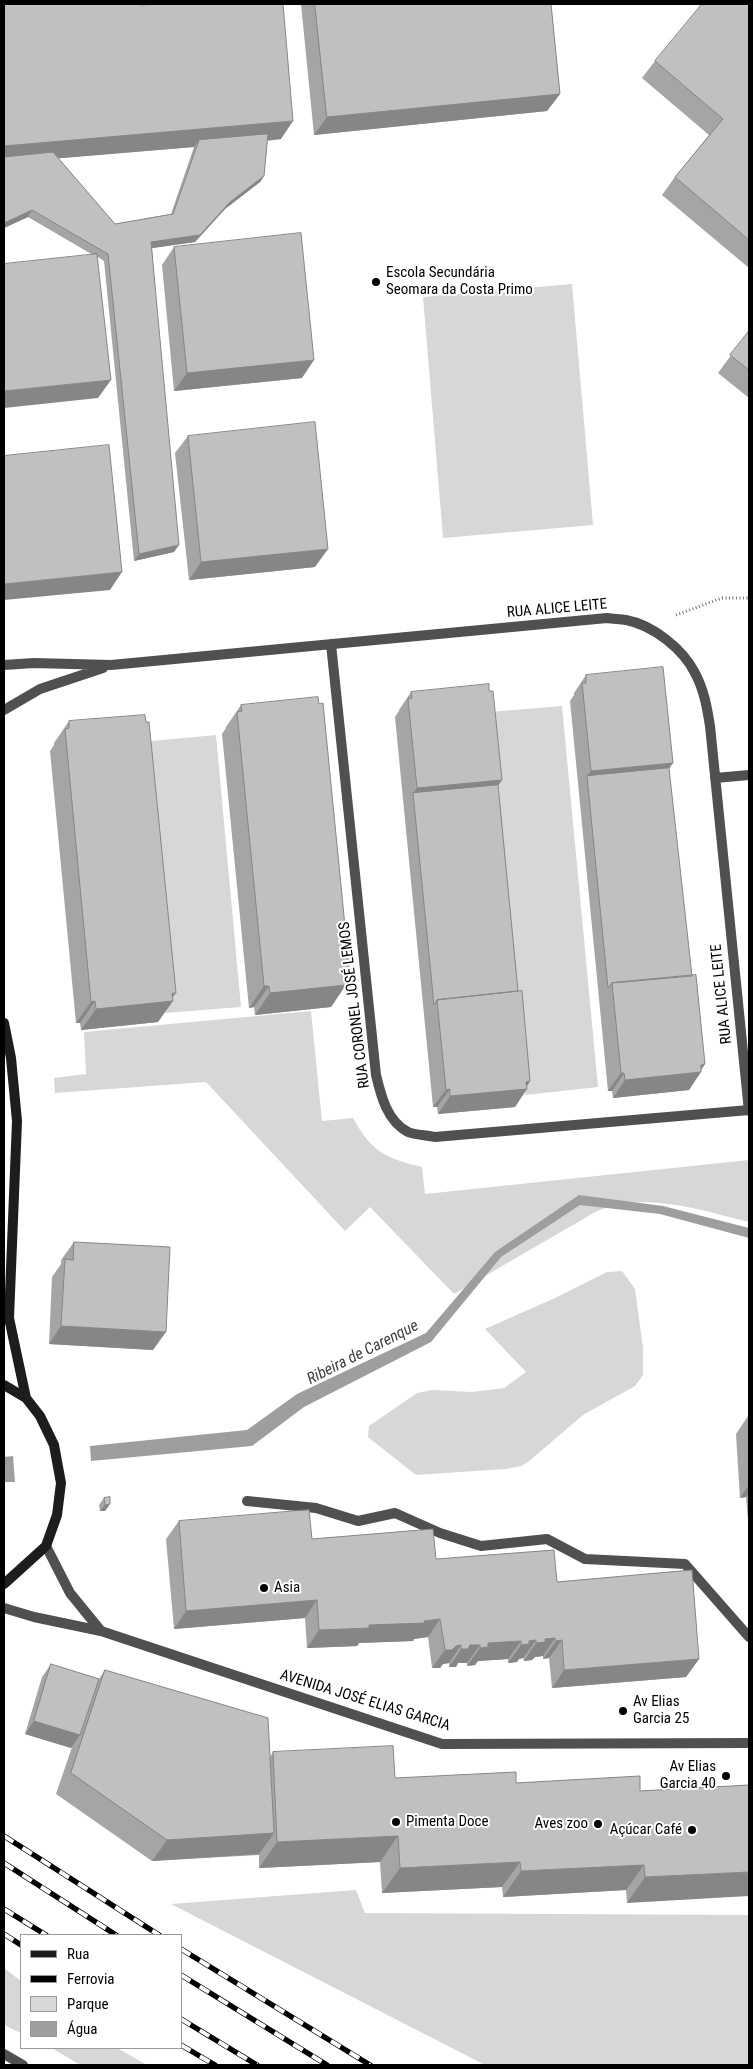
<!DOCTYPE html>
<html>
<head>
<meta charset="utf-8">
<style>
	body { margin:0 }
	#map { position:relative; width:753px; height:2069px; overflow:hidden; background:#fff; font-family:"Roboto Condensed",sans-serif }
	canvas { display:block }
	.frame { position:absolute; inset:0; border:5px solid #000; pointer-events:none }
	.legend { position:absolute; left:20px; top:1934px; width:162px; height:115px; box-sizing:border-box; background:#fff; border:1px solid #999; margin:0; padding:6px 9px; list-style:none; font-size:15px; color:#000 }
	.legend li { display:flex; align-items:center; gap:10px; height:25px }
	.legend b { width:25px; border:1px solid #999 }
</style>
</head>
<body>
<div id="map">
<canvas width="753" height="2069"></canvas>
<div class="frame"></div>
<ul class="legend">
<li><b style="height:6px;background:#1d1d1d"></b>Rua</li>
<li><b style="height:6px;background:#000"></b>Ferrovia</li>
<li><b style="height:14px;background:#d7d7d7"></b>Parque</li>
<li><b style="height:14px;background:#9e9e9e"></b>Água</li>
</ul>
</div>
<script>
const ctx = document.querySelector('canvas').getContext('2d');
ctx.lineJoin = 'round';
function fillPath(path, color) { ctx.fillStyle = color; ctx.fill(path, 'evenodd'); }
function trace(path, color, width, dash) { ctx.strokeStyle = color; ctx.lineWidth = width; ctx.lineCap = dash ? 'butt' : 'round'; ctx.setLineDash(dash || []); ctx.stroke(path); }
function drawText(font, color, halo, rows, align = 'center') {
  ctx.font = font + ' "Roboto Condensed",sans-serif'; ctx.lineWidth = 4; ctx.setLineDash([]); ctx.textBaseline = 'middle'; ctx.strokeStyle = halo; ctx.fillStyle = color; for (const [text, x, y, turn = 0] of rows) {
    ctx.save(); ctx.translate(x, y); ctx.rotate((+turn || 0) * Math.PI / 180); ctx.textAlign = isNaN(turn) ? turn : align; if (halo) ctx.strokeText(text, 0, 0); ctx.fillText(text, 0, 0); ctx.restore();
  }
}
fillPath(new Path2D(`
	M572,284l21,241 -150,13 -20,-241z
	M562,706l36,381 -73,8 -36,-383z
	M216,735l25,272 -76,6 -25,-271z
	M311,1011l11,110 31,-3c19,34 32,40 69,49l3,27 324,-34v62c-50,-12 -102,-31 -152,-11l-143,83 -84,-87 -25,24 -139,-149 -151,11 -1,-15 32,-4 -2,-42z
	M622,1271l13,18 8,59v27l-8,11 -52,29 -55,47 -7,4 -15,3 -90,6 -48,-38 1,-11 48,-33 15,-3 40,2 32,-4 22,-16 -41,-43 70,-31 52,-26z
	M356,1890l9,23 384,2v150h-264l-314,-161z
	M4,1968l17,13v52l-17,-8z
	M52,2048h65l30,17h-67z`), '#d7d7d7');
fillPath(new Path2D(`
	M579,1195l84,11 86,22v10l-89,-24 -80,-9 -79,52 -70,85 -127,65 -52,39 -161,15 -1,-15 157,-16 50,-36 129,-61 69,-81z
	M13,1456l2,26h-11v-25z`), '#9e9e9e');
trace(new Path2D(`
	M676,615l46,-17h27`), '#727272', 3, [1, 2.5]);
trace(new Path2D(`
	M247,1501l69,7 42,13 37,-8 45,20 41,13 66,-7 38,20 100,5 64,73`), '#505050', 10);
trace(new Path2D(`
	M331,644l45,431c5,21 11,46 32,57 7,3 19,3 27,5l314,-27
	M4,665l30,-2 77,2 496,-47c6,1 13,1 19,2 27,5 57,29 69,53 9,17 12,34 15,53l39,385
	M4,710l36,-21 63,-21
	M715,778l34,-3
	M46,1546l24,47 31,38
	M4,1608l30,9 67,14 341,113 307,-1
	M4,2054l19,11`), '#505050', 10);
trace(new Path2D(`
	M4,1023l7,35 6,63 -8,197 17,80
	M4,1385l22,13 14,18 14,29 7,38 -4,32 -11,31 -42,38`), '#1d1d1d', 10);
const rail = new Path2D(`
	M4,1836l155,99
	M4,1863l112,72
	M4,1909l42,26
	M4,1934l17,11
	M181,1949l189,116
	M181,1975l146,90
	M181,2019l76,46
	M181,2045l34,20`);
trace(rail, '#000', 5.5);
trace(rail, '#fff', 4, [11]);
fillPath(new Path2D(`
	M4,4l136,1 141,134 -14,2 -3,35 -4,6 -35,27 -30,33 -43,6 22,304 -40,9 -30,-300 -6,-4v141l-5,-143 -65,-38 -24,11zM194,147l-23,67 -56,10 -57,-66z
	M301,4h250l9,90 -13,17 -233,24z
	M749,4v264l-87,-73 13,-18 34,-42 -67,-57 13,-17z
	M174,247l128,131 -128,13 -12,-126z
	M749,331v67l-31,-25z
	M188,436l127,131 -126,13 -14,-127z
	M586,675l87,88 -4,5 32,302 -12,20 -76,8 -1,-7h-4l-38,-390 4,-6v-2z
	M489,691l13,89 -4,5 20,206 12,90 -15,26 -77,7 -1,-7h-4l-38,-390 4,-6v-1l12,-18z
	M241,705l105,278 -15,24 -76,8 -1,-8 -5,1 -27,-274 4,-6v-1z
	M69,721l103,277 -14,24 -77,8 -1,-7h-4l-26,-272 4,-6v-2z
	M74,1242l79,108 -104,-6 3,-67 9,-13v-4z
	M748,1416h1v104h-1l-2,-23 -6,1 -4,-64z
	M104,1498l6,6 -5,7h-5l-1,-6z
	M179,1521l133,18 124,20 121,23 142,77 -13,18 -134,11 -3,-30 -6,1v-3l-8,1 -3,3 -8,1 -1,-3 -4,1 -2,3 -9,1v-4l-30,2 -3,4 -8,1v-3h-9l-2,4h-7v-4l-6,1 -3,4h-8l-4,-31 -14,2 -1,2 -54,2 -2,3 -50,2 -2,-30 -131,11 -8,-90z
	M51,1664l48,15 6,-9 165,87 3,-5 122,26 121,5 124,8 109,-6 -122,118 -1,-13 -123,7 -1,-10 -120,6 -2,-31 -121,6v-13l-107,6 -96,-67 16,-47 -1,1 -46,-14 17,-57z`), '#a5a5a5');
fillPath(new Path2D(`
	M560,94l-13,17 -233,24 13,-18z
	M293,121l-12,18 -85,8 3,-7 -5,7 -190,16v-17z
	M264,176l-4,6 -35,27 -30,33 -49,7 5,-7z
	M32,210l-4,7 -24,11v-5z
	M314,360l-12,18 -128,13 13,-18z
	M111,380l-13,18 -94,10v-17z
	M179,545l-5,7 -40,9 5,-7z
	M328,549l-13,18 -126,13 12,-18z
	M122,572l-12,18 -106,10v-16z
	M673,763l-13,18 -73,-5 4,-5z
	M502,780l-13,18 -76,-5 4,-5z
	M350,977l-6,9 2,-1 -15,22 -76,8 15,-22z
	M264,986h5l-15,21 -5,1z
	M176,993l-6,8h3l-15,21 -77,8 15,-21z
	M95,1001l-15,22h-4l15,-21z
	M705,1064l-5,8h1l-12,18 -76,8 12,-18z
	M621,1073h3l-12,18h-4z
	M530,1081l-5,8h2l-12,18 -77,7 12,-18z
	M450,1089l-13,18h-4l13,-17z
	M61,1326l105,6 -13,18 -104,-6z
	M749,1485v7l-3,5 -6,1z
	M110,1504l-5,7h-5l5,-6z
	M317,1600l-12,18 -131,11 12,-18z
	M440,1619l-12,18 -14,2 -1,2 -54,2 -2,3 -50,2 12,-18z
	M555,1638l-12,18 -8,1 -3,3 -8,1 12,-18 9,-4z
	M536,1640l-13,18 -4,1 -2,3 -9,1 13,-18 8,-4z
	M562,1640l-13,18 -6,1 13,-18z
	M521,1641l-13,18 -30,2 -3,4 -8,1 13,-18 8,-5z
	M461,1645l-12,18 -6,1 -3,4h-8l13,-18 11,-4z
	M470,1645h10l-13,18h-9l-2,4h-7l12,-18z
	M699,1659l-13,18 -134,11 12,-18z
	M34,1721l46,14 -9,13 -46,-14z
	M274,1833l-15,21 -107,7 15,-21z
	M398,1836l-18,26 -121,6 18,-26z
	M520,1862l-18,25 -120,6 18,-25z
	M644,1865l-18,25 -123,7 18,-26z
	M749,1872v24l-122,7 18,-26z`), '#868686');
const building = new Path2D(`
	M4,4h136v1l16,-1h127l10,117 -289,25z
	M315,4h236l9,90 -233,23z
	M702,4h47v236l-74,-63 48,-58 -68,-58z
	M268,134l-4,42 -34,26 -30,33 -49,7 28,303 -40,9 -31,-300 -76,-44 -28,13v-66l49,-5 62,72 58,-10 26,-74z
	M301,233l13,127 -127,13 -13,-126z
	M97,254l14,126 -107,11v-127z
	M749,331v39l-19,-15z
	M315,422l13,127 -127,13 -13,-126z
	M109,445l13,127 -118,12v-128z
	M663,667l10,96 -82,8 -9,-88h4v-8z
	M489,684v7h4l9,89 -85,8 -9,-89 4,-1 -1,-6z
	M318,697l1,7 4,-1 27,274 -5,1 1,7 -76,8 -1,-7h-5l-27,-274 5,-1 -1,-6z
	M145,715l1,7h3l27,271h-4l1,8 -77,8 -1,-8 -4,1 -26,-273 4,-1v-7z
	M669,768l23,208 -80,7 -4,5 -21,-212z
	M498,785l20,206 -81,9 -3,5 -21,-212z
	M696,975l9,89 -4,1v7l-76,8 -1,-7h-3l-9,-90z
	M522,991l8,90 -4,1 1,7 -77,7v-7l-4,1 -9,-90z
	M74,1242l96,5 -4,85 -105,-6 4,-67 8,1z
	M110,1497v7l-5,1 -1,-7z
	M309,1510l3,29 121,-10 3,30 118,-9 3,32 135,-12 7,89 -135,11 -2,-30 -6,1 -1,-3 -10,1v3l-9,1v-3l-7,1v3l-8,1v-4l-33,2v4l-8,1v-3h-10l-2,4h-7v-4l-5,1 -4,4h-7l-5,-31 -16,2 1,2 -56,2v3l-50,2 -2,-30 -131,11 -7,-90z
	M51,1664l48,15 -19,56 -46,-14z
	M105,1670l163,48 6,115 -107,7 -96,-67z
	M393,1746l2,32 121,-6v11l124,-7v15l109,-6v87l-104,5 -1,-12 -123,6 -1,-9 -120,6 -2,-32 -121,6 -4,-90z`);
fillPath(building, '#c0c0c0');
trace(building, '#868686', 1);
for (const [x, y, r, color] of [
	[376,282,5,"#000"],
	[264,1588,5,"#000"],
	[623,1711,5,"#000"],
	[726,1776,5,"#000"],
	[396,1822,5,"#000"],
	[598,1824,5,"#000"],
	[692,1830,5,"#000"]
]) { const dot = new Path2D(); dot.arc(x, y, r, 0, 2 * Math.PI); ctx.fillStyle = color; ctx.fill(dot); trace(dot, '#fff', 2); }
drawText('15px', '#000', '#fff', [
	["Escola Secundária",386,273],
	["Seomara da Costa Primo",386,290],
	["Asia",274,1588],
	["Av Elias",633,1702],
	["Garcia 25",633,1719],
	["Av Elias",716,1767,"right"],
	["Garcia 40",716,1784,"right"],
	["Pimenta Doce",406,1822],
	["Aves zoo",588,1824,"right"],
	["Açúcar Café",682,1830,"right"]
], 'left');
drawText('15px', '#000', '#fff', [
	["RUA ALICE LEITE",557,609,-5],
	["RUA ALICE LEITE",722,994,-96],
	["RUA CORONEL JOSÉ LEMOS",355,1005,-97],
	["AVENIDA JOSÉ ELIAS GARCIA",365,1701,17]
]);
drawText('italic 16px', '#3f3f3f', '#fff', [
	["Ribeira de Carenque",363,1353,-27]
]);
</script>
</body>
</html>
